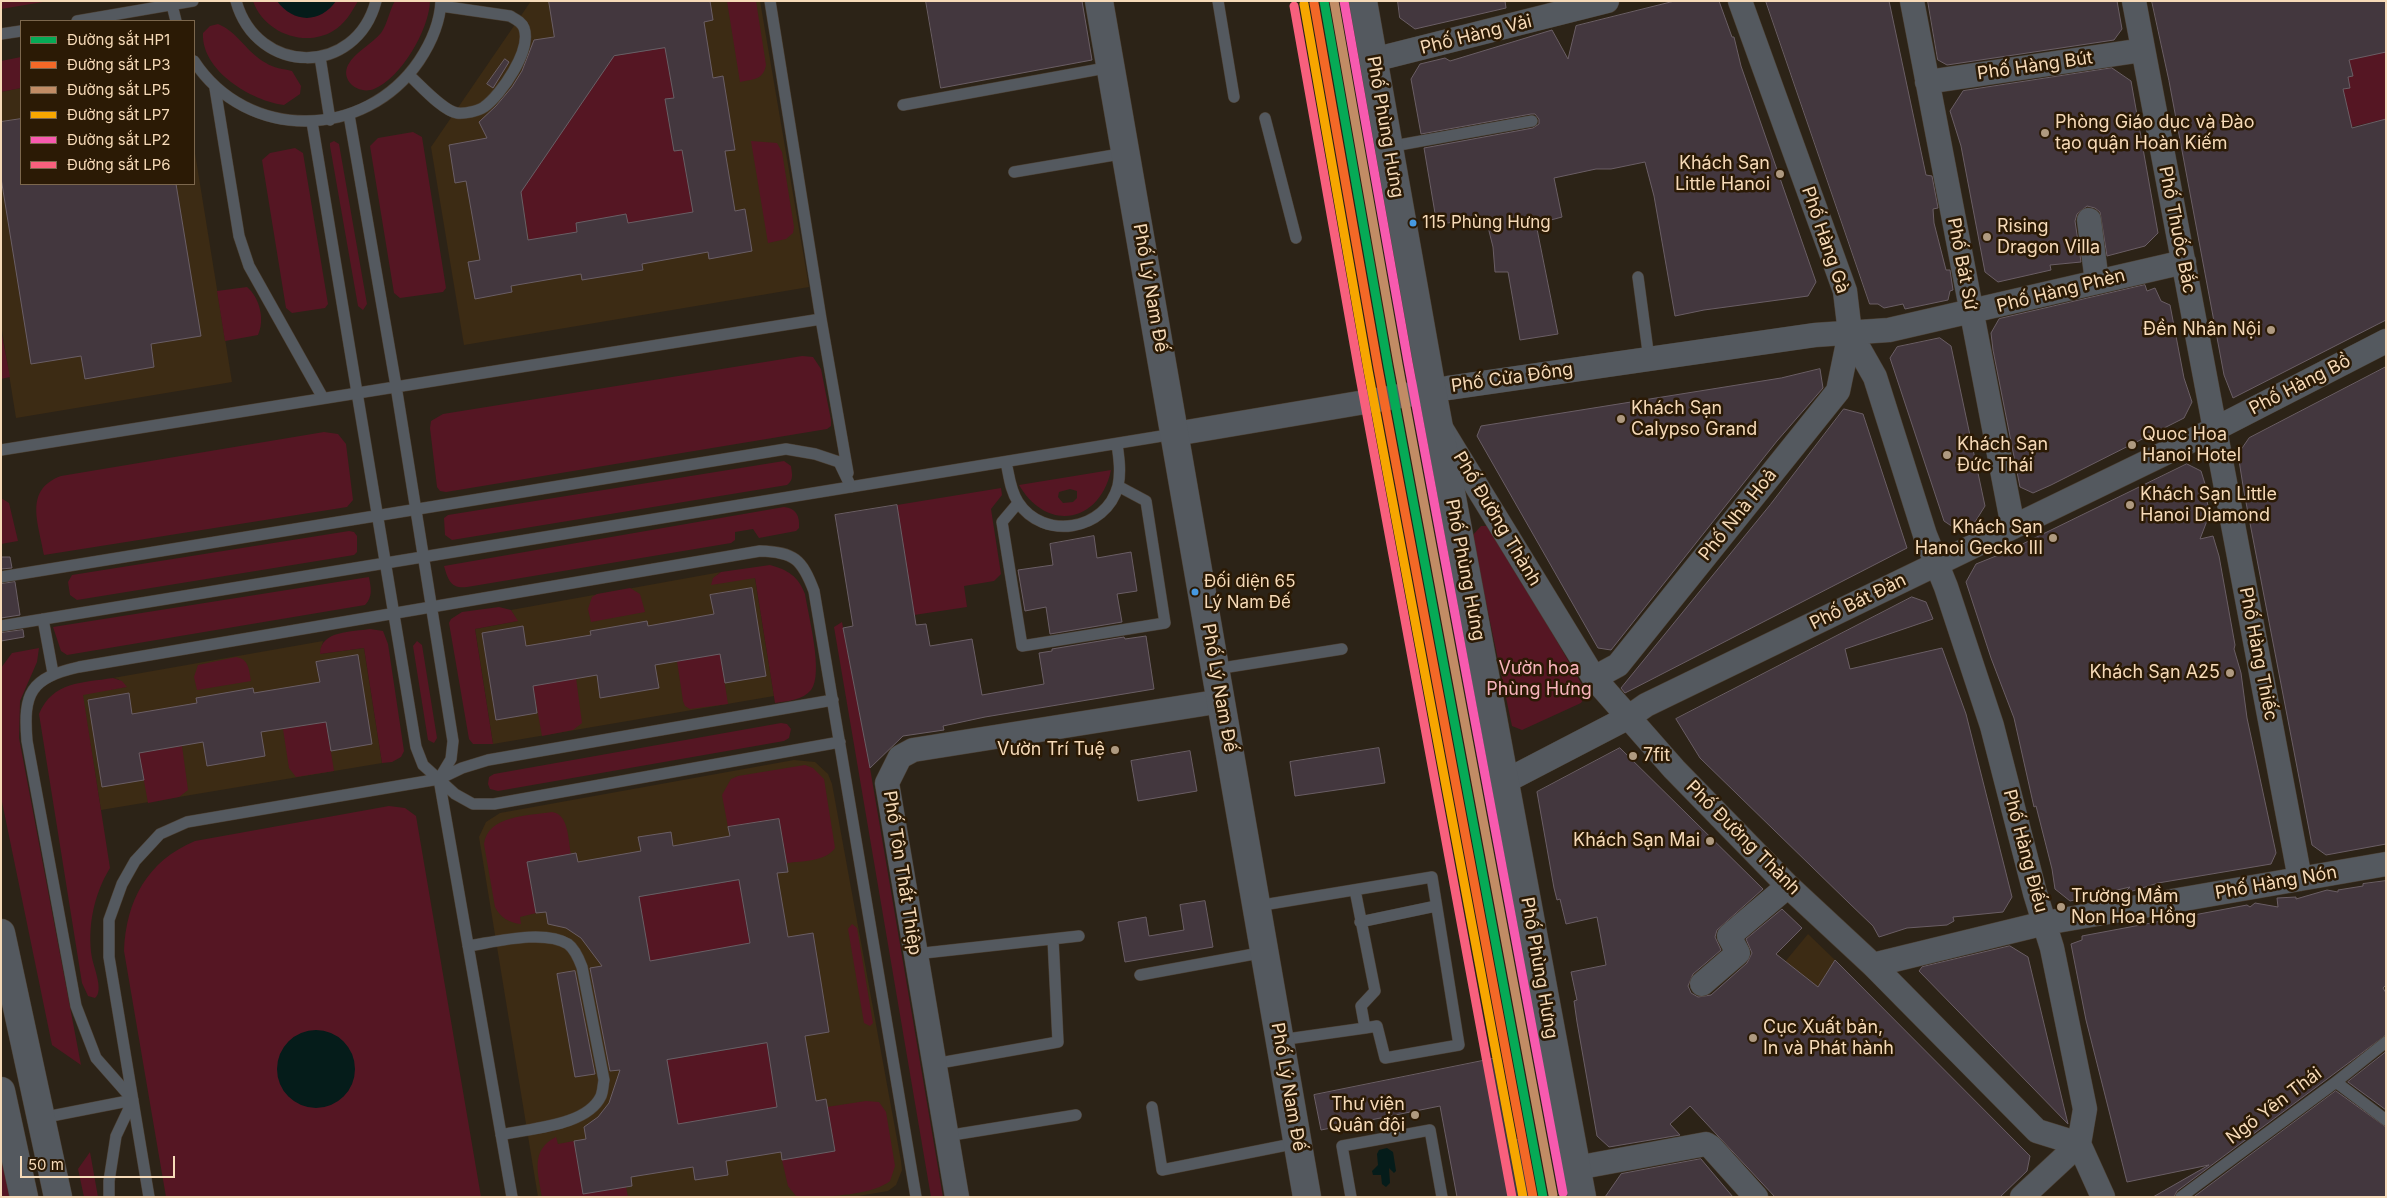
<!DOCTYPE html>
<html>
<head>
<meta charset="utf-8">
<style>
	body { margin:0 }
	#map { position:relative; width:2387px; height:1198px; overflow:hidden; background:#2c2317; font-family:Inter,sans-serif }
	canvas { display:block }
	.frame { position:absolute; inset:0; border:2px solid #f6dab8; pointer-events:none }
	.legend { position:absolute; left:20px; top:20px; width:175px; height:165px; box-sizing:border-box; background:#2b1a05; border:1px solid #7c674d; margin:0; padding:6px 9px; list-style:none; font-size:15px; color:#f6dab8 }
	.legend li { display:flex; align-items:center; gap:10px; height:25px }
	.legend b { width:25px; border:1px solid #7c674d }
	.scale { position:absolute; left:20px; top:1156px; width:155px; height:22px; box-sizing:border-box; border:2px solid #f6dab8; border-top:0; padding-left:6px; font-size:15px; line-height:18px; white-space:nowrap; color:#f6dab8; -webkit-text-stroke:4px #2b1a05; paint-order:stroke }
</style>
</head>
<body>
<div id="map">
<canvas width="2387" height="1198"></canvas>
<div class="frame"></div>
<ul class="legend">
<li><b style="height:6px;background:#06aa56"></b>Đường sắt HP1</li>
<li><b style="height:6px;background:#f36827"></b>Đường sắt LP3</li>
<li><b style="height:6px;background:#c18c65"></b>Đường sắt LP5</li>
<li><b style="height:6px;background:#f7a600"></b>Đường sắt LP7</li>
<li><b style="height:6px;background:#f75aaf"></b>Đường sắt LP2</li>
<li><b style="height:6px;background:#f8607d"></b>Đường sắt LP6</li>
</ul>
<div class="scale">50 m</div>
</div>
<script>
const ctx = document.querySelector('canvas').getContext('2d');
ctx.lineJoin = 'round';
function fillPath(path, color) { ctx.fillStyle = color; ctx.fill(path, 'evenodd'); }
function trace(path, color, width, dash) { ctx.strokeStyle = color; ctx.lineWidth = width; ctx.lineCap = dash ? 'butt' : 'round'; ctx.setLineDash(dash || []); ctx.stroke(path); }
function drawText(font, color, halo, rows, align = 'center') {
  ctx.font = font + ' Inter,sans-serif'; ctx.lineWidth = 5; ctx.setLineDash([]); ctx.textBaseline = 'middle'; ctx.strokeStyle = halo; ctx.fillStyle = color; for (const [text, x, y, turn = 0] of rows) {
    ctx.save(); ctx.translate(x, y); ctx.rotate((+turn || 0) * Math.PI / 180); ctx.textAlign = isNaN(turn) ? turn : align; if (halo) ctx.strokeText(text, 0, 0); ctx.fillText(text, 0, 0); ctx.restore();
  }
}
fillPath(new Path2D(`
	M531,1h229l49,286 -345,58 -33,-198z
	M21,88v96h173v-37l38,235 -216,36 -15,-94v-232z
	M1362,239h9l22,126 -9,2z
	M721,572l-4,3 38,3 19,118 -281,48 -18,-115 42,-8 -6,-11z
	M323,641l-3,13 44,-6 18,115 -281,47 -19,-116 44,-7 -8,-8 -5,-1z
	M794,760l21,2 13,12 4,10 69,377 1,9 -6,15 -8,6 -36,6h-314l-59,-360 7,-15 14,-9z
	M1808,934l27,26 -51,82 -38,-33z`), '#3c2b14');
fillPath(new Path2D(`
	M1,1h48l-48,8z
	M253,1h105c-7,12 -13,23 -25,30 -28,17 -69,2 -80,-30z
	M395,1h35c-1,29 -29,77 -56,88 -15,6 -34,-8 -26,-24 7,-13 24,-21 33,-32 7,-10 8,-22 14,-32z
	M727,1h29l10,64c-3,15 -12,14 -26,17z
	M218,24c20,8 29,29 48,39 7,5 18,6 26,8l9,15 -1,8 -16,11c-32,-4 -83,-34 -81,-72l7,-7z
	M2386,43v76l-35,8 -8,-38 7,-1 -2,-11 5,-1 -4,-16z
	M665,47l9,51 -9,2 9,51 8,-1 11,62 -65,11 -2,-9 -50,9 1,9 -48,8 -12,-71 16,5 70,-102 -9,-12z
	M21,57v31l-20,4v-31z
	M413,132l9,5 24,151 -3,4 -43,6 -6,-5 -24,-147 8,-8z
	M334,141l5,3 28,160 -4,6 -5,-4 -28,-160v-3z
	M751,141l26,2 5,9 12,75 -1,6 -7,6 -18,4z
	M295,148l8,5 25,151 -3,4 -33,5 -6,-5 -24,-148 8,-7z
	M247,287c13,11 18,33 11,48l-33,6 -8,-50z
	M1,330l9,47 -9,2z
	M802,356l11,1 8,12 10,51v6l-4,3 -381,63 -6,-1 -3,-4 -7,-59 1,-7 12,-7z
	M324,432l14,2 8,10 7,56 -6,7 -303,48c-5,-31 -21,-65 17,-79z
	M784,461l7,5c1,8 3,14 -4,19l-335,55 -7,-5 -1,-17 4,-3z
	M1111,470c-11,53 -64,63 -92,15zM1070,489l7,2v7l-4,4 -10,1 -5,-6 1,-5z
	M1001,488l1,7 -11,14 10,65 -7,7 -30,5 3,21 -53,8 -17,-110z
	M1,498l8,5 9,38 -17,3z
	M784,507c12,1 16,9 15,21l-3,3 -37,7 -6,-9 -18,3v8l-4,3 -264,44c-16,2 -19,-7 -23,-21z
	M1481,526h7l5,4 92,160v7l-4,6 -59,27 -10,-4 -40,-190z
	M349,531l5,1 3,4v16l-3,3 -277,45 -7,-5 -2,-13 4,-7z
	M770,565c18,5 28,11 35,29 3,20 19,80 6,96 -8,10 -23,11 -36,13l-20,-125 -44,7 2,-7 8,-6z
	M369,577c2,11 4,20 -4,28l-298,50 -6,-4 -8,-24z
	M630,588l10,6 5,18 -54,10 -3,-13 4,-12 5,-3z
	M499,607l12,3 7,11 -43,8 18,115h-20l-4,-5 -20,-116 2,-4 11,-7z
	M842,622l28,146 73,429h-12l-97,-570z
	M370,629l13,2 5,13 16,107 -3,6 -9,5 -10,1 -18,-115 -44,6c0,-24 33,-22 50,-25z
	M417,641l5,4 15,93 -3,5 -6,-3 -15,-94z
	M39,648l-2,14 -17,39 -1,37 62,327 -29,-20 -51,-248v-129l11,-15z
	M720,654l8,50 -38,5 -5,-3 -2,-5 -6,-40z
	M236,657c13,2 13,13 15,24l-54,9 -3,-13 4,-12z
	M113,678l9,3 5,6 -44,8 27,173c-16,26 -23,59 -18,90 2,10 12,33 3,40l-7,-2 -6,-13 -43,-269c14,-33 43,-31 74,-36z
	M576,678l6,45 -9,7 -31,6 -9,-50z
	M326,722l8,49 -38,6 -7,-9 -6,-39z
	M781,723l6,1 4,5 -2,9 -5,3 -286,50 -8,-2 -2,-5 1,-7 5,-3z
	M182,746l6,44 -9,7 -31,6 -9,-50z
	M805,765l8,3 11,11 11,69c-10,14 -33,13 -48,15l-8,-44 -51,8 -6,-32 9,-16 7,-3z
	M389,806l16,2 11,8 65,381h-315l-42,-246c2,-50 23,-90 71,-110z
	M552,812c17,2 16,28 19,42l-44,8 9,51 -16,4 1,7c-12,-1 -21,-7 -26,-17l-11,-63c4,-29 44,-28 68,-32z
	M739,880l11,63 -100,18 -11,-64z
	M852,924l5,4 16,95 -3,3 -6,-3 -16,-94z
	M767,1043l10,64 -99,17 -11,-64z
	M866,1101l13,1 7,10 9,54 -5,15c-19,15 -71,17 -94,15l-8,-10 -6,-26 53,-9 -8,-44z
	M1,1137l13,60h-13z
	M556,1137l2,7 16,-3 9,53 43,-7 2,10h-86c-4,-24 -12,-47 14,-60z
	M90,1152l8,45h-14l-6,-28z`), '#551623');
fillPath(new Path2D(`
	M277,1h59c-16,23 -43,22 -59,0z
	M277 1069a39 39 0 1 1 78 0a39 39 0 1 1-78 0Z
	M1387,1148l6,4 3,19 -2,2 -5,-5 1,15 -4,4 -4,-3 -1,-9h-8l-1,-4 6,-6 -1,-11 2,-4z`), '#051c1a');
const building = new Path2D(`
	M549,1h161l3,19 -9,2 9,56 10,-2 12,74 -10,1 10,60 10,-2 7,42 -43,8 -1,-7 -66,12 1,6 -61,10 -1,-6 -70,12 1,6 -37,7 -7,-37 12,-2 -14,-79 -11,2 -6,-38 38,-7 -8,-16 17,-16 16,-19 10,-16 12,-31 20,-3zM665,48l9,50 -9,1 9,52 8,-1 11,62 -65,11 -2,-9 -50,9 1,9 -49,8 -7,-48 93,-136z
	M926,1h156l10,59 -151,28z
	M1398,1h107l1,7 -91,21 -15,-11z
	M1675,1h44l13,36h2l7,29 75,216 -8,14 -104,14 -29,6 -21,-120 -9,-34 -34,7h-15l-42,9 8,39 -26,7 22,110 -38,6 -12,-68h-13l-2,-25 -7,-28h-17l-32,6 -13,-77 109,-20 6,-4v-5l-4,-5h-4l-110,20 -10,-55 9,-15 25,-6 5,3 102,-31 16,29 8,-33z
	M1766,1h123l37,174 6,1 6,32 -5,1 1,14 12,47h4l3,20 -3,1 -2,9 -43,9 -2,-5 -19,4 -6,-4h-8z
	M1928,1h189l5,28 -8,11 -167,25 -9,-5z
	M2152,1h234v51l-37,8 4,16 -5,1 2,11 -7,1 9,39 34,-9v201l-153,78 -9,-23 -55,-294z
	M505,59l4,3 -16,26 -6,-4z
	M2112,68l19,13 27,152 -13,13 -38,10 -7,-44 -5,-4 -8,-2 -10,8 -2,7 6,41 -31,3 1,5 -53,12 -13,-10 -24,-126 -11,-35 13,-20z
	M21,119v65h155l25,152 -50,8 3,23 -69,12 -4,-23 -50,8 -30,-186v-56z
	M2145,285l2,6 8,-3 6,13 9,4 14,73 8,24 -8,16 -133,67 -18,8 -13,-6 -27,-137 -2,-17 8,-14z
	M1940,338l11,8 34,160 -10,16 -22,5 -9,-6 -54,-163 7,-11z
	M2386,367v477l-60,11 -14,-10 -68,-353 -6,-38 11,-16z
	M1820,369l3,19 -46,53 -166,209 -13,-2 -121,-212 4,-10 300,-48z
	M1844,409l19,5 44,134 -282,145 -4,-5 149,-183z
	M2187,464l14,7 5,16 -2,3 6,23 -10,26 13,-3 6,20 16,89 -1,4 7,24 6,45 29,135 -5,11 -113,19 -35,11 7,-7 -60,14 -15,-12 -3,-20 -16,-63 -2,1 -20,-89 -23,-60 -25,-76 10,-18 30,-12z
	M897,505l19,120 10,-1 4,22 42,-7 10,56 62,-11 -5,-31 13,-2v-2l72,-12 1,2 21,-3 8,53 -169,28 -42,9 1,4 -41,6 -33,32 -27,-140 10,-2 -18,-111z
	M1094,536l3,22 34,-6 6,39 -20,3 5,28 -72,12 -4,-27 -21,4 -7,-41 35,-5 -3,-21z
	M1,557h9l2,11 -11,1z
	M15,582l5,33 -19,3v-34z
	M752,588l14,88 -41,7 -5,-29 -65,11 4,23 -59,10 -3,-23 -64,11 4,27 -41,7 -14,-87 41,-7 3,20 65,-11 -1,-4 57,-10 1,5 66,-12 -4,-19z
	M1912,597l14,5 7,17 -88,30 5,20 92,-21 24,66 46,183 -9,15 -50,5 1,4 -7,4 -40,3 -28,9 -6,-11 -25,-24 -148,-144 -24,-39z
	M23,630l1,7 -23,4v-8z
	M358,655l14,89 -41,7 -5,-29 -65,10 4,24 -58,10 -4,-24 -64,11 5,27 -42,7 -14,-87 41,-7 3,21 65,-11 -1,-5 57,-10 1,5 66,-11 -4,-20z
	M1379,748l6,35 -90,13 -5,-34z
	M1620,748l143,141 -46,41 -2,7 6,13 -28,24 -5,12 3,7 7,4 13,-2 36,-32 5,-10 -6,-14 36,-30 20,19 -26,26 42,33 17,-27 195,196 -3,15 -27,26h-225l-85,-91 -20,18 10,11 -71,12 -12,-11 -20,-114 -3,-21 3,-1 -6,-28 35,-7 -9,-48 -31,7 -6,-25 -3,1 -3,-12 -17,-96z
	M1190,751l7,40 -59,10 -7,-40z
	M779,819l9,53 -11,1 11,64 25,-4 8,49 8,50 -24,4 11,65 10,-2 9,52 -53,9 -1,-8 -55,9 2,14 -33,5 -2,-13 -62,10 1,9 -49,8 -9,-53 12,-2 -2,-12 14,-10 11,-14 11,-33 -10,1 -20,-103 12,-2 -21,-28 -15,-10 -18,-4 -2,-12 -10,1 -9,-51 49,-9 2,9 63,-11 -3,-14 33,-5 2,14 57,-10 -2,-9zM739,880l11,63 -100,18 -11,-64zM767,1043l10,64 -99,17 -11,-64z
	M2386,881v104l-3,3 3,5v42l-209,156 -3,6h-21l56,-32 -82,17 -41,-162 -15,-76 11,-4v-4l165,-31 3,2 5,-4 23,4 -1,-9 19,-1v2l31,-9 11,2v-2l25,-4v-2z
	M1205,901l8,46 -88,15 -7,-40 28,-5 3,19 35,-6 -4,-25z
	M2010,946l18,11 40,167 -149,-153 3,-4z
	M575,971l20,103 -20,3 -18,-103z
	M2386,1052v58l-38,-28z
	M1497,1058l15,83 9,-2 12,58h-76l-17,-91 -119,24 -7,-35z
	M2336,1091l50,36v70h-192z
	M1701,1159l32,38h-128l16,-23z`);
fillPath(building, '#43373e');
trace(building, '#6a5e65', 1);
const service = new Path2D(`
	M171,1l5,20
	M236,1c21,75 120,76 140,0
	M1218,1l16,96
	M77,21l116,-20
	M1,34l20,-3
	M320,57l10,63
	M194,61c53,81 171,79 225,0 12,-18 21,-38 22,-60
	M409,75c11,10 34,36 48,38 8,1 21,-2 27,-6 17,-12 48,-57 40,-79 -2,-6 -9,-9 -14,-12l-69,-10
	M215,88l24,148 10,30 74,132
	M903,105l208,-38
	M349,115l47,271 57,355 -2,18 -12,20 73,418
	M1265,118l31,120
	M312,122l104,625 7,18 32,29 18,10h21l346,-62
	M1388,147l144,-26
	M1014,172l112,-19
	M1638,277l11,82
	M821,319l27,154
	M1,450l820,-131 -51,-318
	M1006,462c3,13 4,28 12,40 25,39 88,29 100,-16 3,-14 1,-28 -1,-42
	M1018,503l-16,19 20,124 143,-23 -19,-122 -28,-15
	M1,577l785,-128 29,5 24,8 12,25
	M43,619l10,54
	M1,626l1173,-192
	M1216,669l126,-20
	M1257,906l175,-29 27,168 -74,13 -8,-32 -12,2 -4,-22 14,-15 -20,-101
	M1360,922l76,-16
	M468,946c27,-4 76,-17 100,-2 7,5 11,15 14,23l22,113c-1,5 -1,11 -3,16 -14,30 -70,32 -100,39
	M915,954l164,-18
	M1140,975l125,-23
	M1280,1040l85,-12
	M934,1064l124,-22 -5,-103
	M2336,1082l50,38
	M133,1100l-37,-42 -20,-52 -49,-265c-4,-48 3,-63 52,-74l681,-116c34,1 42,8 54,40l102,606
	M1152,1107l10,63 135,-27
	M41,1118l92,-18
	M946,1136l130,-21
	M109,1197v-16l7,-45 17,-36
	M149,1197l-40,-240v-37l13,-36 13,-23 25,-27 27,-12 252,-43 23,-11 26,-8 345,-60
	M1351,1197l-9,-51 88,-16 12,67
	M2181,1197l155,-115 50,-40`);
const minor = new Path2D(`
	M1740,1l105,290 5,42 25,44 50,158 21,52 46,139 43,167 17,55 33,161 -6,35
	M1912,1l101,526
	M2134,1l166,878
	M1373,60l234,-59
	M1927,82l216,-32
	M2089,220l8,62
	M1441,428l153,250 80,91 114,117 85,79 164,166 42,13
	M1175,434l273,-46 367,-53 74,-5 295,-68
	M1594,678l24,-13 220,-274 12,-58
	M1504,782l125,-65 17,-12 569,-276 171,-88
	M1873,965l172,-42 341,-59
	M1702,984l36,-31 -9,-17 59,-50
	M2079,1144l24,53
	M1576,1168l130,-24 5,3 45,50
	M957,1197l-70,-414 13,-26 13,-7 309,-49
	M2022,1197l57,-53`);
const tertiary = new Path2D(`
	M1099,1l208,1196
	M1363,1l69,389 150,807
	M1,933l57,264
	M1,1091l23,106`);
trace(service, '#4b3f32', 12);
trace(minor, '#4b3f32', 25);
trace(tertiary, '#4b3f32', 29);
trace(service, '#54595f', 11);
trace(minor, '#54595f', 24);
trace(tertiary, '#54595f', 28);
trace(new Path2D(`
	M1324,1l64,365 155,831`), '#06aa56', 9);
trace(new Path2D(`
	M1314,3l64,365 155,829`), '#f36827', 9);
trace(new Path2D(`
	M1334,1l64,363 155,831`), '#c18c65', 9);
trace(new Path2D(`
	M1304,4l64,366 155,827`), '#f7a600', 9);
trace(new Path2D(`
	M1344,1l64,361 155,831`), '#f75aaf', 9);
trace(new Path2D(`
	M1294,6l65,366 153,825`), '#f8607d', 9);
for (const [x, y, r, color] of [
	[2045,133,5,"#af9a80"],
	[1780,174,5,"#af9a80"],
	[1413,223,4.5,"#4699e1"],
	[1987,237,5,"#af9a80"],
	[2271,330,5,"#af9a80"],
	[1621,419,5,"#af9a80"],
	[2132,445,5,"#af9a80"],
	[1947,455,5,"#af9a80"],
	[2130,505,5,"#af9a80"],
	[2053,538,5,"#af9a80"],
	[1195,592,4.5,"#4699e1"],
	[2230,673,5,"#af9a80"],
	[1115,750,5,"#af9a80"],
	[1633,756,5,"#af9a80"],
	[1710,841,5,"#af9a80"],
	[2061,907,5,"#af9a80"],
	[1753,1038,5,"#af9a80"],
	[1415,1115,5,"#af9a80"]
]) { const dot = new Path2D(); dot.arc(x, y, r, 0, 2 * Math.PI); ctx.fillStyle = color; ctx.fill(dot); trace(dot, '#2b1a05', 2); }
drawText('17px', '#f6dab8', '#2b1a05', [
	["115 Phùng Hưng",1422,223],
	["Đối diện 65",1204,582],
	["Lý Nam Đế",1204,603]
], 'left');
drawText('18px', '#f6dab8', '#2b1a05', [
	["Phố Hàng Vải",1476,35,-14],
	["Phố Hàng Bút",2035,66,-8],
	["Phố Phùng Hưng",1385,127,80],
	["Phố Thuốc Bắc",2177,230,79],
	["Phố Hàng Gà",1825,240,71],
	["Phố Bát Sứ",1962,264,79],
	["Phố Lý Nam Đế",1150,288,80],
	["Phố Hàng Phèn",2061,291,-14],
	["Phố Cửa Đông",1512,378,-8],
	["Phố Hàng Bồ",2300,385,-27],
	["Phố Nhà Hoả",1738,515,-51],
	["Phố Đường Thành",1497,519,59],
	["Phố Phùng Hưng",1465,570,79],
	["Phố Bát Đàn",1858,602,-26],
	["Phố Hàng Thiếc",2258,654,79],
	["Phố Lý Nam Đế",1219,688,80],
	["Phố Đường Thành",1743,838,45],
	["Phố Hàng Điếu",2025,851,75],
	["Phố Tôn Thất Thiệp",902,873,81],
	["Phố Hàng Nón",2276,883,-10],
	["Phố Phùng Hưng",1539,968,80],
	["Phố Lý Nam Đế",1288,1087,80],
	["Ngõ Yên Thái",2274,1106,-37]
]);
drawText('18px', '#f6dab8', '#2b1a05', [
	["Phòng Giáo dục và Đào",2055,123],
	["tạo quận Hoàn Kiếm",2055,144],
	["Khách Sạn",1770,164,"right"],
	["Little Hanoi",1770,185,"right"],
	["Rising",1997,227],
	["Dragon Villa",1997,248],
	["Đền Nhân Nội",2261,330,"right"],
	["Khách Sạn",1631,409],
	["Calypso Grand",1631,430],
	["Quoc Hoa",2142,435],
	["Hanoi Hotel",2142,456],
	["Khách Sạn",1957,445],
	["Đức Thái",1957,466],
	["Khách Sạn Little",2140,495],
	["Hanoi Diamond",2140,516],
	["Khách Sạn",2043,528,"right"],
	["Hanoi Gecko III",2043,549,"right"],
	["Khách Sạn A25",2220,673,"right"],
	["Vườn Trí Tuệ",1105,750,"right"],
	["7fit",1643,756],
	["Khách Sạn Mai",1700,841,"right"],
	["Trường Mầm",2071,897],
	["Non Hoa Hồng",2071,918],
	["Cục Xuất bản,",1763,1028],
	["In và Phát hành",1763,1049],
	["Thư viện",1405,1105,"right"],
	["Quân đội",1405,1126,"right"]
], 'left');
drawText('18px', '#f8b4bc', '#2b1a05', [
	["Vườn hoa",1539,669],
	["Phùng Hưng",1539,690]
]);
</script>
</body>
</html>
